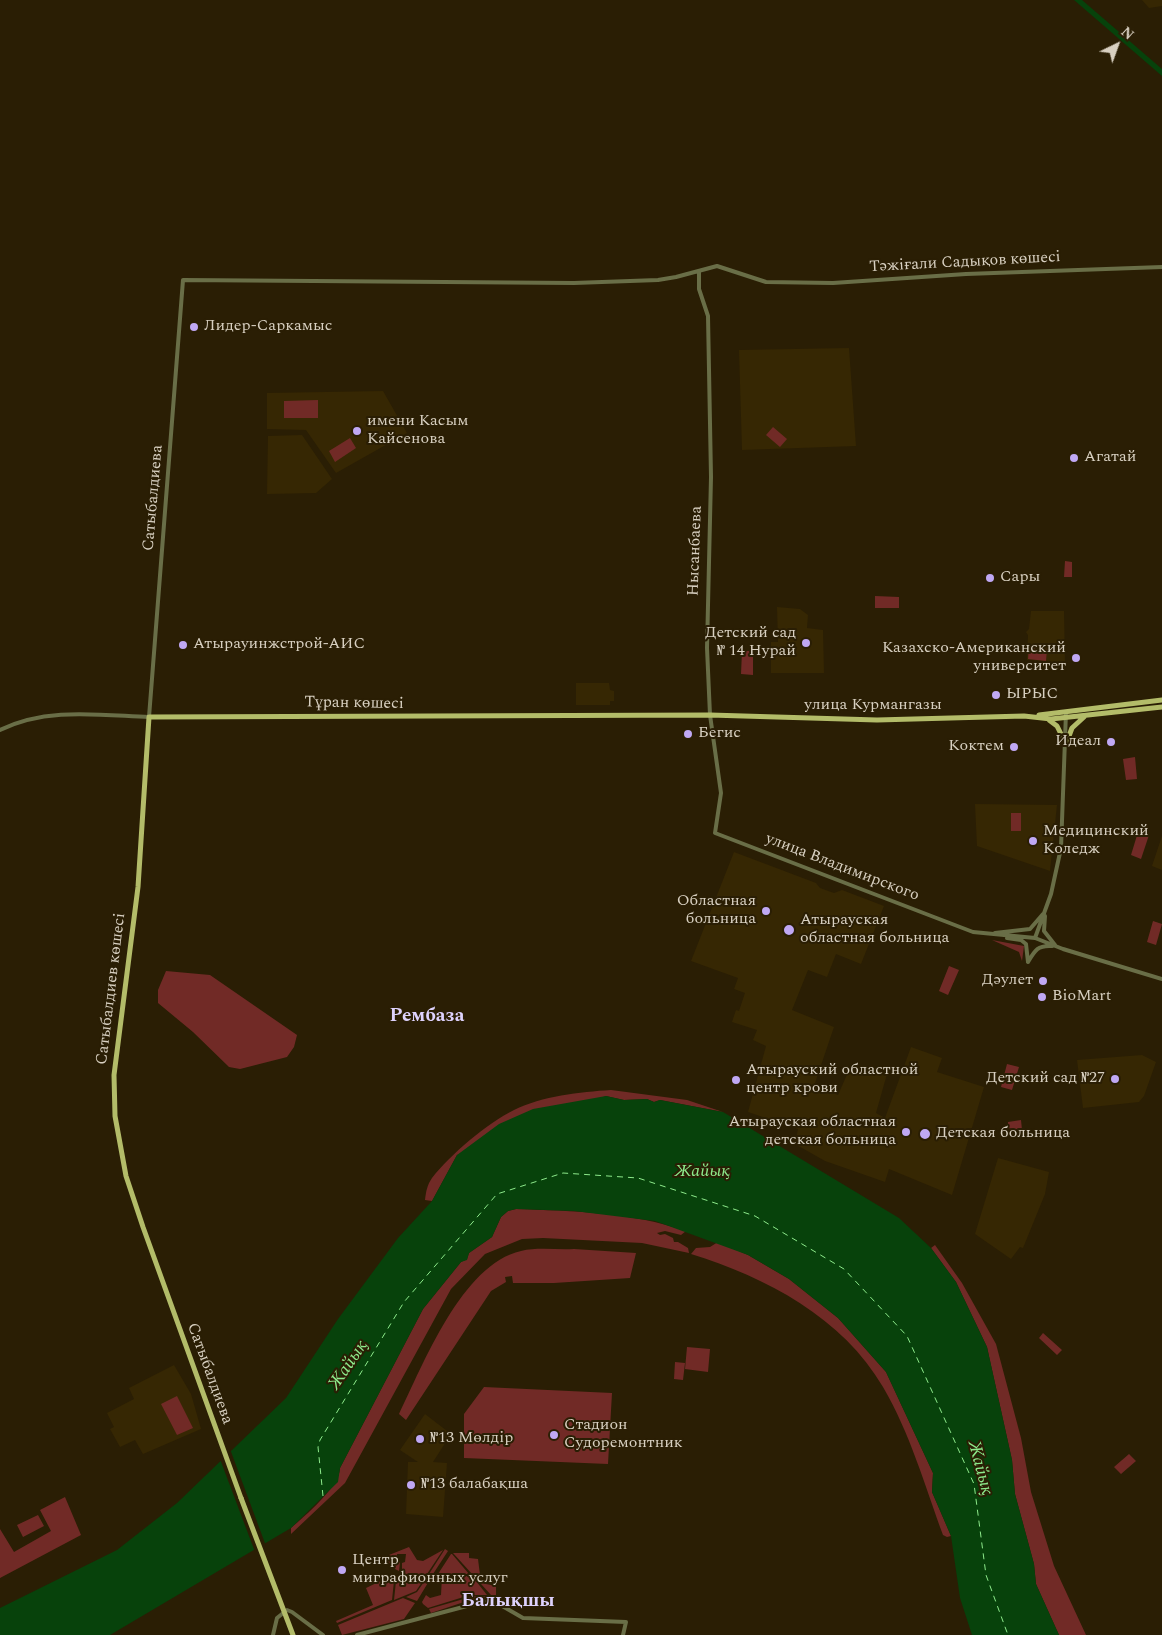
<!DOCTYPE html>
<html>
<head>
<meta charset="utf-8">
<style>
	body { margin:0 }
	#map { position:relative; width:1162px; height:1635px; overflow:hidden; background:#2a1e04; font-family:Spectral,serif }
	canvas { display:block }
	.north { position:absolute; left:1092px; top:20px; width:50px; height:50px; -webkit-text-stroke:4px #2a1e04; paint-order:stroke; rotate:42deg; font-size:14px; font-weight:700; line-height:20px; text-align:center; color:#d8d0c1 }
	.north::after { content:''; display:block; margin:auto; width:18px; height:22px; background:#d8d0c1; clip-path:polygon(50% 0,100% 100%,50% 72%,0 100%) }
</style>
</head>
<body>
<div id="map">
<canvas width="1162" height="1635"></canvas>
<div class="north">N</div>
</div>
<script>
const ctx = document.querySelector('canvas').getContext('2d');
ctx.lineJoin = 'round';
function fillPath(path, color) { ctx.fillStyle = color; ctx.fill(path, 'evenodd'); }
function trace(path, color, width, dash) { ctx.strokeStyle = color; ctx.lineWidth = width; ctx.lineCap = dash ? 'butt' : 'round'; ctx.setLineDash(dash || []); ctx.stroke(path); }
function drawText(font, color, halo, rows, align = 'center') {
  ctx.font = font + ' Spectral,serif'; ctx.lineWidth = 4; ctx.setLineDash([]); ctx.textBaseline = 'middle'; ctx.strokeStyle = halo; ctx.fillStyle = color; for (const [text, x, y, turn = 0] of rows) {
    ctx.save(); ctx.translate(x, y); ctx.rotate((+turn || 0) * Math.PI / 180); ctx.textAlign = isNaN(turn) ? turn : align; if (halo) ctx.strokeText(text, 0, 0); ctx.fillText(text, 0, 0); ctx.restore();
  }
}
fillPath(new Path2D(`
	M1142,0h20v6l-13,2z
	M849,348l7,98 -114,4 -3,-100z
	M383,391l24,42 -71,40 -30,-43 -39,-1v-36z
	M302,435l30,44 -16,14 -49,1 1,-58z
	M777,607l23,2 8,6 -1,13 16,2 1,43h-53v-31h7z
	M1031,611h33l1,52 -12,3 -3,-5 -23,-1 1,-25 -2,-3 3,-3z
	M576,683h33l1,7 4,1v10h-4v4h-34z
	M975,804l82,1 -7,66 -73,-25z
	M1162,836v34l-10,-4z
	M734,852l82,31 4,5 14,5 8,-3 42,16 -23,58 -25,-10 -9,23 -19,-7 -16,40 42,17 -20,59 24,9 14,-32 35,11 -11,39 9,5 26,-71 31,11 -5,14 47,15 -32,108 -63,-26 -4,13 -60,-21 -30,-17 3,-15 -50,-17 18,-66 -13,-6 4,-10 -25,-8 4,-12 3,1 6,-18 -11,-4 4,-11 -47,-17z
	M1142,1055l14,7 -12,34 -5,6 -56,6 -6,-48z
	M998,1158l51,14 -4,22 -22,54 -3,-1 -9,12 -36,-25z
	M174,1365l17,29 10,35 -58,25 -8,-14 -15,7 -10,-18 4,-2 -7,-14 27,-14 -5,-11z
	M425,1414l26,20 -18,28 14,1 -4,54 -37,-3 2,-52h10l-18,-12z`), '#362703');
fillPath(new Path2D(`
	M318,400v18h-34v-17z
	M773,427l14,12 -7,8 -14,-12z
	M350,438l6,10 -21,14 -6,-11z
	M1065,561l7,1v15h-8z
	M875,596l24,1v11h-24z
	M1029,647l18,2 -1,12 -18,-2z
	M742,651h11v24l-12,-1z
	M1135,757l2,22 -11,1 -3,-21z
	M1011,813h10v18h-10z
	M1138,832l11,3 -8,24 -10,-4z
	M1153,921l9,3 -6,21 -9,-3z
	M992,940l32,6 -2,15 -3,-9z
	M949,966l10,4 -11,25 -9,-4z
	M166,971l44,4 87,60 -3,12 -7,10 -47,12 -11,-2 -36,-35 -35,-29v-13z
	M1007,1064l12,3 -7,23 -11,-3z
	M611,1090l76,10 36,12 -63,-12 -6,2 -7,-3 -23,1 -18,-4 -149,59 -25,46 -7,-1c1,-8 2,-15 7,-22 18,-23 55,-55 82,-68 28,-14 66,-18 97,-20z
	M1021,1120l1,10 -14,-2v-6z
	M516,1209c57,2 115,3 170,22l-5,4 -16,-4 -8,2 3,2 5,-1 8,4 1,4h4l10,6 1,5 -47,-10 -99,-5 -21,1 -37,15 -34,35 -106,194 -54,51v-6c14,-12 49,-42 49,-60l83,-159 38,-47 6,-3 2,-6 23,-16 9,-20 7,-6z
	M718,1242l30,13 41,24 49,39 48,54 47,101 -1,19 19,44 -4,1 -4,-2c-18,-49 -33,-102 -60,-148 -40,-69 -117,-110 -192,-133l5,-6 14,-1z
	M935,1245l27,38 34,61 25,94 10,54 23,74 32,69h-27l-23,-51 -2,-20 -19,-70 -3,-34 -25,-113 -31,-65 -25,-34z
	M574,1249l62,4 -6,25 -76,5h-41l-1,-7 -7,1 1,5 -15,9 -85,129 -7,-6c24,-49 63,-150 122,-163 16,-4 36,-1 53,-2z
	M1043,1333l19,17 -5,5 -18,-17z
	M687,1347l23,2 -2,23 -23,-3z
	M675,1362l10,1 -2,17 -9,-1z
	M484,1387l128,6 -4,71 -144,-6v-44z
	M177,1396l16,32 -16,7 -16,-31z
	M1129,1454l7,7 -15,13 -7,-7z
	M65,1497l16,38 -81,43v-49l14,23 37,-21 -11,-21z
	M38,1515l6,11 -21,11 -6,-12z
	M409,1547l8,13 6,1 20,-11 -16,24h-25v-11l3,-1 1,-8h-9v8h3l-1,9 -4,-2 -11,-12z
	M445,1549l3,2 -15,23h-4z
	M453,1553h16v5l9,1 3,24 15,3v9h-5z
	M451,1554h1l17,20h-31z
	M401,1576h25l-10,15 -22,9 2,-19z
	M428,1576h4l-15,25 -11,-4 11,-5z
	M442,1576h8v8l12,-1v-6l-8,-1h18l15,19h-17l-42,13 -5,-4 -1,-2 4,-7 4,3 11,-3z
	M389,1577l5,4 -2,19 -55,23 -1,-2 37,-16 -7,-17z
	M474,1596h14l2,3h-17l-42,14 -2,-4z
	M403,1598l12,5 -11,16 -62,16 -4,-10z`), '#712a26');
fillPath(new Path2D(`
	M1074,0h8l80,69v7z
	M606,1096l18,4 23,-1 7,3 6,-2 63,12 176,106 32,30 25,34 31,65 25,113 3,34 19,70 2,20 23,51h-87l-12,-37 -9,-62 -19,-44 1,-19 -47,-101 -48,-54 -49,-39 -41,-24 -93,-34 -81,-10 -58,-2 -8,2 -7,6 -9,20 -23,16 -2,7 -6,2 -38,47 -83,159 -2,14 -47,46 -181,107h-110v-27l117,-58 60,-47 109,-105 52,-79 60,-81 34,-37 25,-46 42,-31 34,-15z`), '#07420b');
fillPath(new Path2D(`
	M230,1449l36,97 -11,6 -35,-93z`), '#2a1e04');
trace(new Path2D(`
	M323,1496l-5,-49 2,-7 84,-138 93,-108 66,-21 75,5 117,38 89,53 63,67 67,148 12,91 22,60`), '#8dea8b', 1, [6, 5]);
trace(new Path2D(`
	M699,271v18l9,27 3,161 -4,171 3,67 11,78 -6,40 258,99 62,6 28,11 99,30
	M0,730c46,-23 99,-15 149,-13l34,-437 391,3 84,-3 18,-3 41,-11 49,16 67,1 133,-9 196,-7
	M1045,916l-1,15 11,14
	M995,933l35,-4 13,-15
	M1007,938l14,2 5,4 2,18
	M1035,938l16,-44 10,-46 5,-136
	M1028,962c7,-12 10,-17 24,-16
	M273,1635l4,-17 10,-8 5,2 31,23
	M357,1635l125,-33 15,1 26,15 103,4 -3,13`), '#696e47', 4);
trace(new Path2D(`
	M1039,715l123,-15
	M1049,720l8,6 9,18
	M1066,744l6,-16 12,-11
	M241,1498l-98,-271 -17,-51 -11,-60 -1,-41 24,-188 11,-170 561,-2 167,5 147,-4 27,3 111,-12`), '#b3bc69', 5);
trace(new Path2D(`
	M241,1498l52,137`), '#b3bc69', 5);
for (const [x, y, r, color] of [
	[194,327,5,"#c0a8f4"],
	[357,431,5,"#c0a8f4"],
	[1074,458,5,"#c0a8f4"],
	[990,578,5,"#c0a8f4"],
	[806,643,5,"#c0a8f4"],
	[183,645,5,"#c0a8f4"],
	[1076,658,5,"#c0a8f4"],
	[996,695,5,"#c0a8f4"],
	[688,734,5,"#c0a8f4"],
	[1111,742,5,"#c0a8f4"],
	[1014,747,5,"#c0a8f4"],
	[1033,841,5,"#c0a8f4"],
	[766,911,5,"#c0a8f4"],
	[789,930,6,"#c0a8f4"],
	[1043,981,5,"#c0a8f4"],
	[1042,997,5,"#c0a8f4"],
	[1115,1079,5,"#c0a8f4"],
	[736,1080,5,"#c0a8f4"],
	[906,1132,5,"#c0a8f4"],
	[925,1134,6,"#c0a8f4"],
	[554,1435,5,"#c0a8f4"],
	[420,1439,5,"#c0a8f4"],
	[411,1485,5,"#c0a8f4"],
	[342,1570,5,"#c0a8f4"]
]) { const dot = new Path2D(); dot.arc(x, y, r, 0, 2 * Math.PI); ctx.fillStyle = color; ctx.fill(dot); trace(dot, '#2a1e04', 2); }
drawText('16px', '#d8d0c1', '#2a1e04', [
	["Тәжіғали Садықов көшесі",965,263,-3],
	["Сатыбалдиева",154,498,-85],
	["Нысанбаева",696,551,-88],
	["Тұран көшесі",354,704,1],
	["улица Курмангазы",873,706],
	["улица Владимирского",842,868,21],
	["Сатыбалдиев көшесі",112,989,-83],
	["Сатыбалдиева",209,1374,70]
]);
drawText('16px', '#d8d0c1', '#2a1e04', [
	["Лидер-Саркамыс",204,327],
	["имени Касым",367,422],
	["Кайсенова",367,440],
	["Агатай",1084,458],
	["Сары",1000,578],
	["Детский сад",796,634,"right"],
	["№ 14 Нурай",796,652,"right"],
	["Атырауинжстрой-АИС",193,645],
	["Казахско-Американский",1066,649,"right"],
	["университет",1066,667,"right"],
	["ЫРЫС",1006,695],
	["Бегис",698,734],
	["Идеал",1101,742,"right"],
	["Коктем",1004,747,"right"],
	["Медицинский",1043,832],
	["Коледж",1043,850],
	["Областная",756,902,"right"],
	["больница",756,920,"right"],
	["Атырауская",800,921],
	["областная больница",800,939],
	["Дәулет",1033,981,"right"],
	["BioMart",1052,997],
	["Атырауский областной",746,1071],
	["центр крови",746,1089],
	["Детский сад №27",1105,1079,"right"],
	["Атырауская областная",896,1123,"right"],
	["детская больница",896,1141,"right"],
	["Детская больница",936,1134],
	["Стадион",564,1426],
	["Судоремонтник",564,1444],
	["№13 Мөлдiр",430,1439],
	["№13 балабақша",421,1485],
	["Центр",352,1561],
	["миграфионных услуг",352,1579]
], 'left');
drawText('italic 18px', '#8dea8b', '#2a1e04', [
	["Жайық",702,1172],
	["Жайық",349,1366,-56],
	["Жайық",979,1468,75]
]);
drawText('bold 19px', '#ded2fd', '#2a1e04', [
	["Рембаза",427,1017],
	["Балықшы",508,1602]
]);
</script>
</body>
</html>
